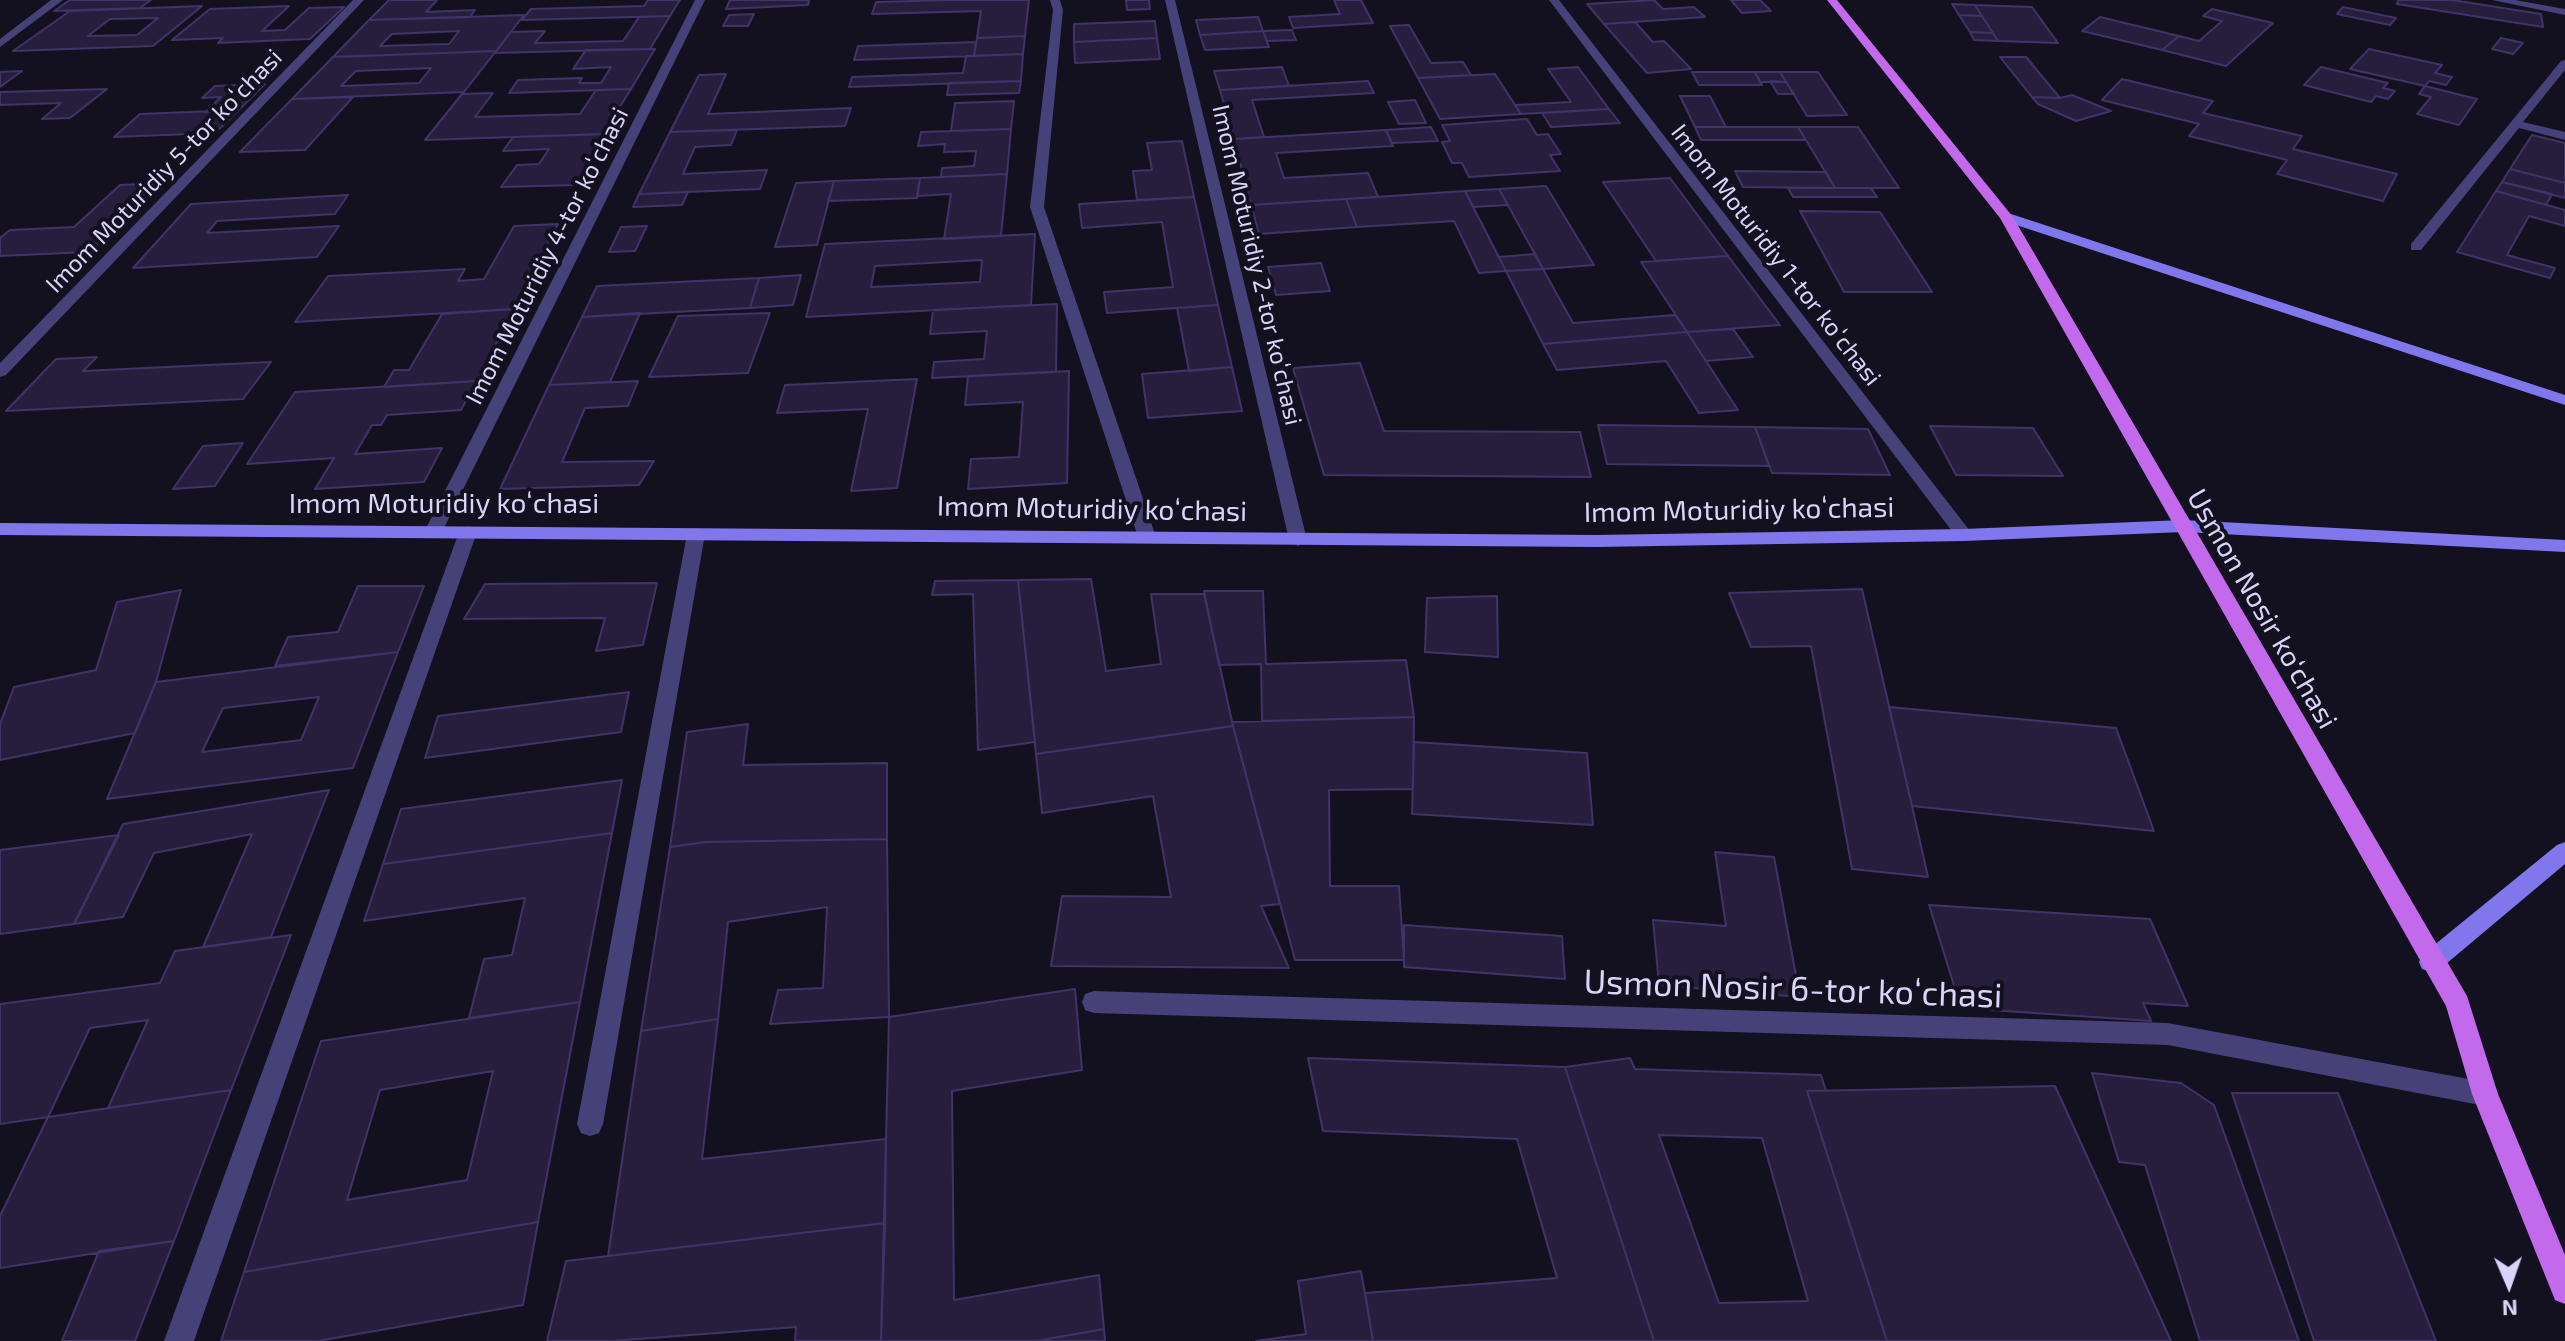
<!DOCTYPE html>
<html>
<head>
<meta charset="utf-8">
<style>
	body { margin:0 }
	#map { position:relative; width:2565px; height:1341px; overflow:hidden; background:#13101f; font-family:"Exo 2",sans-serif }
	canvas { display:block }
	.north { position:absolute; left:2469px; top:1245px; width:80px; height:80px; -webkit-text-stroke:6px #13101f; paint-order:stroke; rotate:178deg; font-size:22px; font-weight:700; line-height:32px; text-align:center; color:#dad4f9 }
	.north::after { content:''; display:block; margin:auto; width:28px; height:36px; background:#dad4f9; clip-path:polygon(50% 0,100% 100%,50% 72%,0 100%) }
</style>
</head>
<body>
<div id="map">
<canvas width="2565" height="1341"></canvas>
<div class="north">N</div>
</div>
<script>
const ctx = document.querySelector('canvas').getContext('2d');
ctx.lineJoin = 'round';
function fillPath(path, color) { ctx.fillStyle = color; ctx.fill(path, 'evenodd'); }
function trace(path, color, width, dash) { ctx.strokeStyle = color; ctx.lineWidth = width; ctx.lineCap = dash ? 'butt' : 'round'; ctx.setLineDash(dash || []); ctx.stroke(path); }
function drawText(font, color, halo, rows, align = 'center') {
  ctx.font = font + ' "Exo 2",sans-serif'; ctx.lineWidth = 8; ctx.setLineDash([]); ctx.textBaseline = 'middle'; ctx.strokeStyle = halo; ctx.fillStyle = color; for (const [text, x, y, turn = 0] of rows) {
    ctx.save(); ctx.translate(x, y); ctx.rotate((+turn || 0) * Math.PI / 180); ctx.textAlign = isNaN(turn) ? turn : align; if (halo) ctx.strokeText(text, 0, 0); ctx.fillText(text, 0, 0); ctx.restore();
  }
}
const building = new Path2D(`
	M70,0h81l-11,8 -86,3z
	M389,0h48l-11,12 49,-2 -5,7 -101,3z
	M648,0h32l-10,16 -148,4 9,-11 113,-3z
	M730,0h79l-1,5 -82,4z
	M948,0h81l-4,36 -48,2 4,-27 -109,3 4,-12z
	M1126,0h23l1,9 -23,1z
	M1334,0h27l12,23 -80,5 -4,-11 51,-3z
	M1654,0l9,9 31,-2 11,10 -101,7 -17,-20z
	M1731,0h29l11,11 -29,2z
	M2452,0l89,14 2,13 -146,-23 1,-4z
	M1952,4l23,1 7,11 -23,-1z
	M1975,5l57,2 26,36 -60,-2z
	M202,6l-49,40 -140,5 57,-40zM158,18l-21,17 -49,1 22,-17z
	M289,6l-27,25 23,-1 24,-22 35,-1 -34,32 -92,4 5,-5 -51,2 38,-31z
	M2343,7l53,11 -6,7 -53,-11z
	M2212,9l61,14 -47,43 -64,-16 17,-14 20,5 23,-20 -19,-5z
	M754,14l-6,12h-25l6,-11z
	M524,15l-28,36 -163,6 36,-37zM459,31l-10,13 -69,2 12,-12z
	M1959,15l23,1 11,17 -23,-1z
	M670,16l-20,33 -155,4 16,-21 34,-1 -10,12 88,-2 16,-24z
	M1258,17l5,14 -63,4 -4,-15z
	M2100,17l79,19 -17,14 -80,-19z
	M1155,21l2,17 -83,4v-18z
	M1635,22l18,20 11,-1 27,28 -44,4 -43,-49z
	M1409,25l22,38 32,-1 8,13 -53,3 -28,-52z
	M1292,30l4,10 -29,1 -4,-10z
	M1263,31l6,16 -64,3 -5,-15z
	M1970,32l23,1 5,8 -24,-1z
	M1025,36l-2,18 -49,2 3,-18z
	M1157,38l3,21 -85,4 -1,-21z
	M2501,38l22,5 -10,11 -21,-5z
	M976,42l-2,14 -120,4 4,-14z
	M655,49l-24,40 -122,4 9,-13 64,-2 -3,5h22l10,-16 -38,2 13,-19z
	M2369,49l73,16 -7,8 17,4 -6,8 -17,-4 -4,5 -75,-17z
	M496,51l-32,41 -172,7 41,-42zM431,68l-12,15 -78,3 15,-15z
	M1023,54l-2,27 -172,6 3,-10 111,-4 3,-17z
	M2000,57h26l34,41 -28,-1z
	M1282,67l7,19 -69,4 -6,-19z
	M1578,67l31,42 -88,5 -6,-9 56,-3 -23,-33z
	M2321,67l67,16 -5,5 12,3 -7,8 -12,-3 -5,6 -67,-17z
	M22,71l-22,16v-15z
	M1692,72h63l7,13h-63z
	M1755,72h25l6,10h-26z
	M1780,72h38l29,43 -40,1z
	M726,74l-18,40 143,-6 -6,18 -175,6 29,-57z
	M1495,74l26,40 -81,5 -22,-41z
	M2122,79l91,22 -10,12 99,23 -9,13 104,25 -14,27 -106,-27 10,-14 -98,-24 10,-12 -97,-24z
	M1021,81l-2,12 -72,2 2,-12z
	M1368,81l6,12 -122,7 12,37 -30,2 -14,-49z
	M1770,81l16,1 8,12h-16z
	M265,84l-26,26 -34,2 16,-15 -19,1 13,-12z
	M2425,86l52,13 -18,26 -42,-11 14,-17 -12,-3z
	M107,89l-37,29 -28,1 19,-16 -61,2v-13z
	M631,89l-28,45 -178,6 37,-46 31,-1 -18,24 105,-3 16,-24z
	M2072,95l39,16 -35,10 -38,-17 -6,-7 28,1z
	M1680,96h30l16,31h-31z
	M353,97l-48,53 -65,2 52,-53z
	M1415,100l11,23 -27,1 -11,-22z
	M1014,101l-3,28 -60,2 4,-28z
	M1609,109l11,14 -69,4 -9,-14z
	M239,110l-24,23 -101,4 26,-23z
	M1527,119l10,16 11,-1 13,20 -11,1 10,16 -91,6 -7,-14h-10l-10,-21 8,-1 -8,-16z
	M1431,127l7,14 -46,2 -6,-13z
	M1695,127h103l8,13h-105z
	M1798,127h60l41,61h-64z
	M1011,129l-4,45 -66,3 1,-9 32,-2 2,-15 -32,1 1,-8 -27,2 3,-14z
	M737,130l-6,15 -36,2 -12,27 84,-4 -7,19 -121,5 31,-62z
	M1386,130l7,16 -117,7 8,25 84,-5 10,24 -127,8 -17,-66z
	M609,134l-32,51 -76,2 16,-22 22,-1 10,-15 -46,2 10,-14z
	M2532,135l33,8v40l-55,-14z
	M1182,141l12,56 -57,3 -4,-29 19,-1 -5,-27z
	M2510,169l55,14v15l-63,-16z
	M1735,171l91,1 9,16 -92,-1z
	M1007,174l-6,62 -57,3 7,-45 -34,2 3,-18z
	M920,178l-3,20 -89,3 6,-20z
	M1670,178l58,78 -72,5 -53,-79z
	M834,181l-17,64 -42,2 21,-64z
	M2502,182l50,12 -6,11 -50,-14z
	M161,183l-73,69 -88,4v-18l10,-8 64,-3 46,-42z
	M1546,186l48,79 -51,4 -44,-80z
	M1788,188h83l6,9h-84z
	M1499,189l9,16 -35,2 -8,-16z
	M1465,191l41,80 -27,2 -25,-52 -97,6 -11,-28z
	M2496,191l69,19v16l-36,-10 -22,39 48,13 -5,10 -93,-26z
	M688,192l-6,13 -49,2 6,-13z
	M348,195l-13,19 -118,7 -10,12 132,-7 -22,31 -184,11 58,-64z
	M1194,197l24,108 -111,8 -3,-21 69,-5 -11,-65 -80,6 -3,-24z
	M1346,199l11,28 -98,7 -8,-29z
	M1800,211l80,1 52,80h-88z
	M558,224l-44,85 -219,13 33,-46 137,-7 -7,12 26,-2 30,-53z
	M647,226l-12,25 -26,1 12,-25z
	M1035,234l-4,71 -225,12 19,-73zM982,260l-2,22 -109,5 4,-21z
	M1535,254l8,15 -37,2 -7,-14z
	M1728,256l52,69 -93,7 -46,-70z
	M1321,263l9,28 -54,4 -8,-28z
	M1543,269l30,54 102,-8 12,17 -144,12 -37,-73z
	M801,275l-8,30 -43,3 9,-30z
	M759,278l-9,30 -168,9 15,-31z
	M1057,304l-1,68 -124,6 2,-16 50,-3 3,-28 -57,3 3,-24z
	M1218,305l14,62 -43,4 -12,-63z
	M514,309l-37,72 -93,6 10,-17h15l33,-56z
	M640,313l-30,69 -61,3 33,-68z
	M770,313l-22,60 -99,4 29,-61z
	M1733,329l20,28 -47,4 -19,-29z
	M1687,332l51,78 -39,3 -33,-52 -109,9 -14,-26z
	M97,357l-14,14 188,-9 -28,37 -237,12 50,-52z
	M1360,363l24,68 196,1 11,45 -267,-2 -31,-107z
	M1232,367l10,44 -94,7 -6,-44z
	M1069,371l-2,112 -99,6 3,-30 48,-2 4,-55 -58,3 3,-29z
	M917,379l-20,109 -46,3 17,-82 -91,4 8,-28z
	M477,381l-16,29 -74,5 -6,10h-9l-17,29 87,-6 -18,34 -109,7 19,-31 -87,6 48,-72z
	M638,381l-10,25 -43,2 -23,54 92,-1 -15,24 -139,4 49,-104z
	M1598,425l157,2 14,39 -162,-2z
	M1930,426l103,2 30,48 -107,-1z
	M1755,427l113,2 22,46 -118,-2z
	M243,443l-28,43 -42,3 30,-43z
	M1091,579l15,92 55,-7 -10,-70h53l29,132 -197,28 -18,-174z
	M1018,580l17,162 -57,8 -5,-156 -41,1 3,-14z
	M657,583l-14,62 -47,6 9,-33 -141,1 21,-35z
	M358,586h66l-26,66 -123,14 13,-29 50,-5z
	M1862,589l50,217 16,71 -76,-8 -41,-223 -60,1 -22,-54z
	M181,590l-25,92 -21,51 -135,27v-36l14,-37 82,-17 21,-68z
	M1204,591h59l3,73 140,-4 8,57 -152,4 -1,-57 -42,1z
	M1497,596l1,61 -73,-5 2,-54z
	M398,652l-45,116 -246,31 49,-117zM319,697l-18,43 -99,12 21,-44z
	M629,692l-8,40 -196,26 13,-42z
	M1889,707l227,21 38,103 -242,-25z
	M1414,717l-1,72 -84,1 1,96h69l5,74h-109l-63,-238z
	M748,724l-5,41 144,-2v76l-181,3 -36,5 17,-115z
	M1233,726l47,178 -19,2 28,62 -238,-2 11,-70 109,1 -18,-101 -111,17 -6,-59z
	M1414,742l173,11 6,72 -181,-11z
	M622,780l-10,53 -229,31 18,-55z
	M329,790l-58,147 -68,10 49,-113 -98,19 -31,64 -49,7 49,-100z
	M612,833l-32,169 -111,16 15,-59 28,-4 13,-57 -161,23 19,-57z
	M119,835l-45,89 -74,10v-84z
	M887,839l2,178 -119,7 8,-34 45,-2 4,-81 -99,15 -10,97 -77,12 29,-184 36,-5z
	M1715,852l59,5 26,140 -141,-12 -6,-65 73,6z
	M1929,905l221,14 38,87 -45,-3 8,18 -190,-13z
	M1404,925l158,11 3,43 -161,-12z
	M291,935l-60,155 -123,18 40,-88 -58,8 -42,89 -48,7v-120l160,-21 15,-32z
	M1075,989l7,81 -130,21 2,209 145,-25 5,54 -68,12h-155l8,-324z
	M580,1002l-42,220 -294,50 77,-231zM493,1071l-26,109 -120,20 33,-110z
	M718,1019l-16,140 184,-20 -1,84 -277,33 33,-225z
	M1308,1058l257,9 89,274h-281l-8,-48 192,-15 -40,-139 -194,-8z
	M1630,1058l5,11 186,6 5,16h-19l80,250h-233l-89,-274zM1659,1135l103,3 46,163 -89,2z
	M2092,1073l89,10 33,22 85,236h-99l-55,-176 -26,-3z
	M2055,1086l116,255h-284l-80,-250z
	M231,1090l-57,151 -174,27v-52l48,-99z
	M2232,1093h106l98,248h-122z
	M538,1222l-15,83 -205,36h-97l23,-69z
	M885,1223l-4,118h-86l1,-14 -184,14h-65l19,-80z
	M174,1241l-39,100h-73l37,-90z
	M1361,1271l12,70h-117l50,-7 -8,-53z
	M1104,1329l1,12h-69z`);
fillPath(building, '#271e3e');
trace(building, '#413367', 2);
fillPath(new Path2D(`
	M51,0h12l-63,47v-8z
	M353,0h11l-358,375 -6,2v-14z
	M695,0h10l-263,532 -9,6 -6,-2 -3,-4z
	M1050,0h10l3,10 -19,197 112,330 -9,6 -9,-6 -108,-330 23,-197z
	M1165,0h10l132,540 -9,6 -9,-6z
	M1549,0h10l411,531 3,4 -3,4h-12z
	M2492,0h23l50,9v6z
	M2565,60v10l-42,52 42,10v8l-46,-12 -98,122h-10v-6l150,-183z
	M468,526l9,6 -283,809h-30l295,-809z
	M696,528l9,6 -102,590 -4,9 -9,3 -9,-3 -4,-9 110,-590z
	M1094,991l1074,32 317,59 9,4 4,8 -4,8 -9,4 -317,-61 -1074,-32 -9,-3 -3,-8 3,-8z`), '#464178');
fillPath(new Path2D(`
	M2001,214h10l554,181v10l-564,-185z
	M2183,520l382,20v12l-382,-20 -219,9 -368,6 -1596,-12v-12l1596,12 368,-6z
	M2565,842v22l-125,105 -9,3 -9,-3 -3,-7 3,-7 135,-110z`), '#8177ed');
fillPath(new Path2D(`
	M1827,0h10l176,217 454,779 31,98 67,161v49l-10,-4 -83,-206 -26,-88 -446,-788z`), '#c369eb');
drawText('24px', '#dad4f9', '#13101f', [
	["Imom Moturidiy 5-tor koʻchasi",164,171,-46],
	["Imom Moturidiy 1-tor koʻchasi",1776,255,52],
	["Imom Moturidiy 4-tor koʻchasi",547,256,-63],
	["Imom Moturidiy 2-tor koʻchasi",1257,265,77]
]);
drawText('28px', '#dad4f9', '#13101f', [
	["Imom Moturidiy koʻchasi",444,504],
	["Imom Moturidiy koʻchasi",1092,509,1],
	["Imom Moturidiy koʻchasi",1739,510,-1],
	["Usmon Nosir ko‘chasi",2262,609,60]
]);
drawText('34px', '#dad4f9', '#13101f', [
	["Usmon Nosir 6-tor koʻchasi",1793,989,2]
]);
</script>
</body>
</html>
